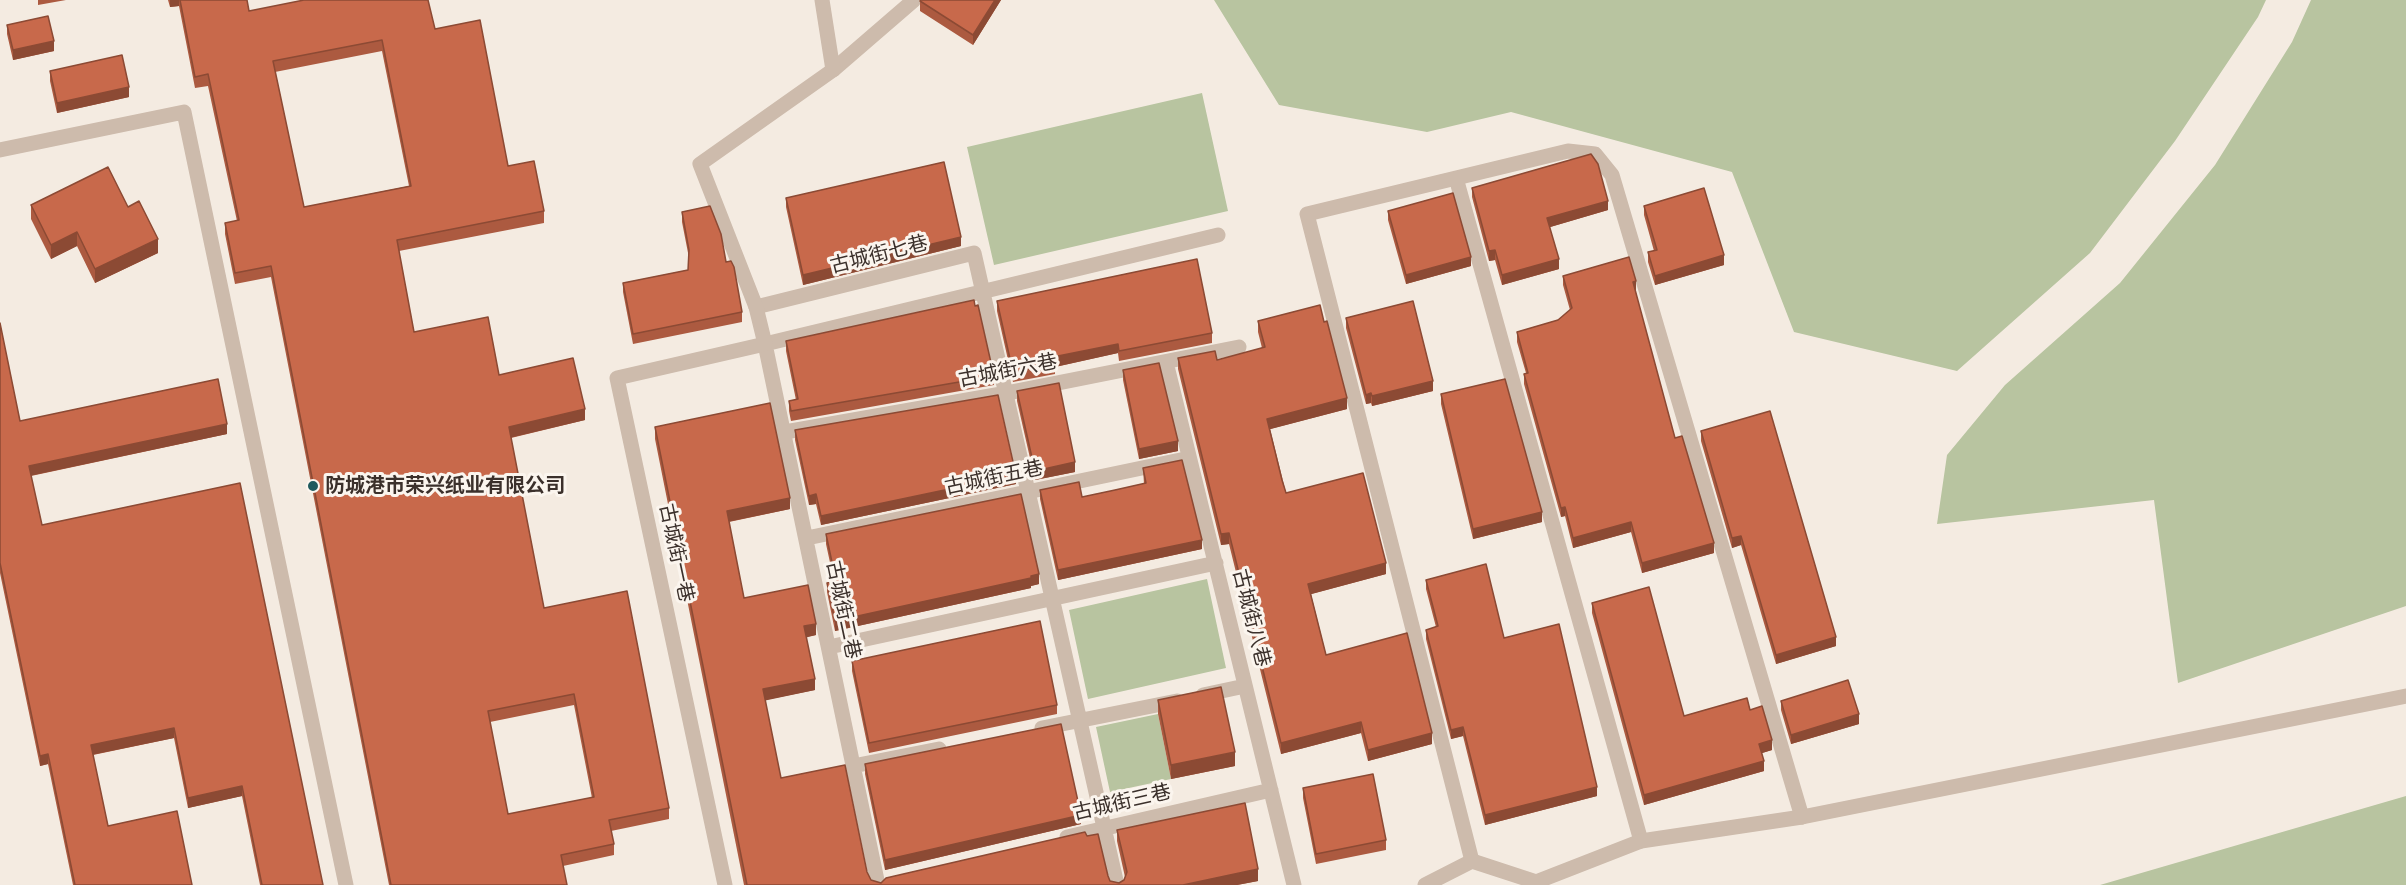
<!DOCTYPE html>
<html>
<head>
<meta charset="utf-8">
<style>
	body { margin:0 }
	canvas { display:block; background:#f4ebe1 }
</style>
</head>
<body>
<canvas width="2406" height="885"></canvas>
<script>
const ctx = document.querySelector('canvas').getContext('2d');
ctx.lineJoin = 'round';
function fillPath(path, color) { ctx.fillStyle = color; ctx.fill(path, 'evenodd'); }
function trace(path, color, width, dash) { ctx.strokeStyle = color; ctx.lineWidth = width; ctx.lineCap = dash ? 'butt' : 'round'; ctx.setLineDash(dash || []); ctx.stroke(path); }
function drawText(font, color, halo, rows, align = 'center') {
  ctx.font = font + ' "IBM Plex Sans","Noto Sans SC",sans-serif'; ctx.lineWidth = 6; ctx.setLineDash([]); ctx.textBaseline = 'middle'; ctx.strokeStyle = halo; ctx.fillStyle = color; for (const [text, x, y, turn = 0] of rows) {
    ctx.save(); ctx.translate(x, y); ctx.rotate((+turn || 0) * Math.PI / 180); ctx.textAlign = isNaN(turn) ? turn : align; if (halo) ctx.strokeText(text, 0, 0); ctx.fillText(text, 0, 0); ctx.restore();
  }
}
fillPath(new Path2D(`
	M1214,0h1052l-8,17 -83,124 -85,112 -133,118 -163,-39 -62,-160 -221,-60 -84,20 -148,-27z
	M2311,0h95v606l-228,77 -24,-183 -217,24 10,-69 58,-70 115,-102 95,-118 77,-123z
	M1202,93l26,118 -234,54 -27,-118z
	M1207,579l19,89 -138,31 -19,-89z
	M1158,714l13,65 -61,13 -14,-65z
	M2406,796v89h-306z`), '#b8c4a0');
trace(new Path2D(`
	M833,70l81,-70
	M0,150l184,-38 162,773
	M1456,178l185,663
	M756,307l218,-54 143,632
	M1166,362l128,523
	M785,432l222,-39 232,-46
	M807,538l378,-79
	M829,647l387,-84
	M1203,695l42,-9
	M1042,728l135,-27
	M853,766l86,-17
	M1067,837l204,-47
	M1472,861l-165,-647 261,-63 27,3 17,21 190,642
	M878,885l-113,-541 453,-109`), '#cdbbac', 15);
trace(new Path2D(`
	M725,885l-108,-507 148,-34 -9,-37 -56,-143 133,-94 -11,-70
	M1425,885l47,-24 64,21 105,-41 161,-24 604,-121`), '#cdbbac', 15);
fillPath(new Path2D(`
	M38,0h28l-28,5z
	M168,0h79l2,11 186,18 73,137 36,45v12l-145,28 15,81 85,43 86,45 -74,18 33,170 125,200v11l-58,12 3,13v11l-51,11 4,19h-178l-118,-608 -36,7 -10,-50v-11l12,-2 -29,-135 -13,2 -16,-82 -9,1zM382,51l27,135 -105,21 -29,-135zM574,705l18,93 -84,16 -18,-92z
	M921,0h80l-28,45 -53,-34v-10z
	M7,25l47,26 -41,9 -6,-26z
	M50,71l79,26 -72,16 -7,-32z
	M1472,188l136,22 -58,17 9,42 -57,16 -7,-25 -6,1 -17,-64z
	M786,198l175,48 -158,39 -17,-78z
	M31,205l97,2 30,46 -63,30 -18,-37 -26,13 -20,-40z
	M1644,206l80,59 -69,20 -7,-23v-10l6,-1 -10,-36z
	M1388,211l83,55 -65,18 -18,-64z
	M682,212l44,50 16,50v10l-109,22 -10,-52v-9l65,-13 1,-12 -7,-36z
	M1563,276l73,15h-1l40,147 39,115 -72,20 -11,-41 -58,16 -8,-32 -4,1 -37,-133v-10l2,-1 -9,-31v-10l41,-12 12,-10 -7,-25z
	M997,301l215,32v10l-93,18 -1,-8 -63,14v7l-42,8 -16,-71z
	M1346,318l87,73 -61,15 -1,-3 -5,1 -20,-76z
	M1258,321l89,88 -77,20 16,64 100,81 -75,20 15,61 106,89 -64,17 -7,-28 -80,21 -52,-210 -8,1 -43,-176v-11l39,2 45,-12 -4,-16z
	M0,323l20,98 207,13 -196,42 11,49 281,360h-63l-18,-89 -54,12 -14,-70 -81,17 15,71 84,59h-119l-25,-121 -8,2 -40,-193z
	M786,341l208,35v9l-203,36 -2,-10v-10l7,-1 -10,-49z
	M1123,370l55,81 -39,8 -16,-79z
	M1017,391l58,81 -40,8 -18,-79z
	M1441,394l101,128 -69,17 -32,-135z
	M655,427l135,82 -61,13 15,76 72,37 -10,2 9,53 -50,10 16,78 86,94 4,8 10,3 227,-7 2,5 9,2 5,-3 1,-3 -8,-36v-11l141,51 -21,4h-493l-89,-446z
	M795,430l221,54 -195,41 -5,-21 -7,1 -14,-65z
	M1701,431l135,215 -60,18 -35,-119 -9,3 -31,-107z
	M1143,468l59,81 -144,31 -18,-81v-9l42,7 62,-13z
	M826,534l213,50 -8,2v2l-196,43 -8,-39v-9l7,-2 -8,-37z
	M1426,580l78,58 93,158 -112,29 -22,-89 -12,3 -25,-100v-9l10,-3 -10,-38z
	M1592,603l92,113 66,-6 22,40 -10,3 2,18 -120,34 -52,-192z
	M852,661l205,44v9l-188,39 -17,-82z
	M1158,700l77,66 -64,13 -13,-65z
	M1781,701l78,23 -68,20 -10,-34z
	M865,764l216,60 -196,46 -20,-96z
	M1303,788l83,52v10l-70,14 -13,-66z`), '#ac5a40');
fillPath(new Path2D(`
	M170,0h9v6l-9,1z
	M995,0h6l-28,45v-10z
	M54,41v10l-41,9v-10z
	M129,87v10l-72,16v-10z
	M1608,201v9l-61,18v-10z
	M77,232v14l-26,13v-14z
	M961,237v9l-158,39v-10z
	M158,239v14l-63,30v-14z
	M1495,250v10l-6,1v-10z
	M1724,255v10l-69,20v-9z
	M1471,257v9l-65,18v-9z
	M1559,259v10l-57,16v-10z
	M1636,281v10l-3,1v-10z
	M1118,344v9l-63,14 -2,-10z
	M1433,381v10l-61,15v-10z
	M1371,393v10l-5,1v-9z
	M1347,398v11l-80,21v-11z
	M585,409v11l-76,18v-11z
	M227,424v10l-198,42v-10z
	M1178,441v10l-39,8v-10z
	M1075,462v10l-40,8v-9z
	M1016,475v9l-195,41v-9z
	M816,494v10l-7,1v-9z
	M790,498v11l-63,13v-11z
	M1565,507v9l-4,1v-9z
	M1542,512v10l-69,17v-10z
	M1631,522v10l-58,16v-10z
	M1229,533v11l-8,1v-11z
	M1741,536v9l-9,3v-10z
	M1202,540v9l-144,31v-10z
	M1714,543v10l-72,20v-10z
	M1386,563v11l-78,21v-11z
	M1039,574v10l-8,2v2l-196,43v-10z
	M816,624v11l-12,3v-12z
	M1836,637v9l-60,18v-9z
	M815,679v11l-52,11v-12z
	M1859,714v10l-68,20v-9z
	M1361,722v11l-80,21v-11z
	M1463,727v9l-12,3v-9z
	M174,728v10l-83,17v-10z
	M1432,733v11l-64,17v-11z
	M1772,740v10l-13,4v-10z
	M1235,752v14l-64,13v-14z
	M48,754v10l-8,2v-10z
	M1764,761v10l-120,34v-10z
	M242,786v10l-54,12v-10z
	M1597,787v9l-112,29v-10z
	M1081,815v9l-196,46v-10z
	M1258,869v12l-21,4h-54z`), '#8c4a34');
const building = new Path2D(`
	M180,0h67l2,11 55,-11h124l7,29 45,-9 28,146 26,-5 10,50 -147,29 17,92 74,-15 11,58 74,-17 12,51 -76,18 35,181 83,-17 42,217 -60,12 5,24 -53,11 6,30h-176l-120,-619 -36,7 -10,-50 14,-3 -31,-146 -13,3zM382,40l29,146 -107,21 -31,-146zM574,694l20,103 -86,17 -20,-103z
	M921,0h74l-22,35 -53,-34z
	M48,16l6,25 -41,9 -6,-25z
	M122,55l7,32 -72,16 -7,-32z
	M1591,154l7,10 10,37 -61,17 12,41 -57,16 -7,-25 -6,1 -17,-63z
	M944,162l17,75 -158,38 -17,-77z
	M108,167l20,40 11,-6 19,38 -63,30 -18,-37 -26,13 -20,-40z
	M1704,188l20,67 -69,21 -7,-24 9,-2 -13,-44z
	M1453,193l18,64 -65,18 -18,-64z
	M710,206l11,28 5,28 5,-1 3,6 8,45 -109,22 -10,-51 65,-13 1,-20 -7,-38z
	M1629,257l7,24 -3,1 42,156 7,-2 32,107 -72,20 -11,-41 -58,16 -8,-31 -4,1 -37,-134 4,-1 -11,-41 41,-12 14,-12 -9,-32z
	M1197,259l15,74 -93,18 -1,-7 -65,13 2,7 -42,8 -16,-71z
	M974,300l1,6 3,-1 16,71 -203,35 -2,-10 9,-2 -12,-58z
	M1413,301l20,80 -61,15 -1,-3 -5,2 -20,-77z
	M1320,305l4,17 3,-1 20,77 -80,21 15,61 4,13 77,-20 23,90 -78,21 18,71 81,-22 25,100 -64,17 -7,-28 -80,21 -52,-210 -8,1 -43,-176 37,-7 2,9 48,-13 -7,-26z
	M0,323l20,98 198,-42 9,45 -198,42 13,59 198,-42 83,402h-61l-20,-99 -54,12 -14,-70 -83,17 17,81 69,-15 15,74h-117l-27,-131 -8,2 -40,-193z
	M1159,363l19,78 -39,8 -16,-79z
	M1505,379l37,133 -69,17 -32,-135z
	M1059,383l16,79 -40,9 -18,-80z
	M998,395l18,80 -195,41 -5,-22 -7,2 -14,-66z
	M770,403l20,95 -63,13 17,87 64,-13 8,39 -12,2 11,53 -52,10 18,89 64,-13 22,107 4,8 10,3 5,-5 199,-46 2,4 11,-2 10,42 2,5 9,2 5,-3 3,-8 -10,-42 128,-27 13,66 -75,16h-436l-92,-458z
	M1770,411l66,226 -60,18 -35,-119 -9,2 -31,-107z
	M1182,460l20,80 -144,30 -18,-80 39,-8 3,15 33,-7 31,-7 -3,-15z
	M1021,494l18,80 -8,2v2l-196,43 -8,-38 9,-2 -10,-47z
	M1486,564l18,74 55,-14 38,163 -112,28 -22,-88 -12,3 -25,-100 12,-4 -12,-46z
	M1649,587l35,129 63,-18 3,12 12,-4 10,34 -13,4 5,17 -120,34 -52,-192z
	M1040,621l17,84 -188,38 -17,-82z
	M1848,680l11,34 -68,21 -10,-34z
	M1221,687l14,65 -64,13 -13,-65z
	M1061,724l20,91 -196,45 -20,-96z
	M1373,774l13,66 -70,14 -13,-66z`);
fillPath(building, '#c8694b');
trace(building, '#8c4a34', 1.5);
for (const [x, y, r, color] of [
	[313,486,6,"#1f5a5e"]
]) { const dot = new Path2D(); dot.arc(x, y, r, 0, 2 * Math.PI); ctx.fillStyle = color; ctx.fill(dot); trace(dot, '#fbf5ee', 2); }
drawText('20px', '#3b302b', '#fbf5ee', [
	["古城街七巷",879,255,-14],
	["古城街六巷",1008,371,-11],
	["古城街五巷",994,478,-12],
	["古城街一巷",676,553,78],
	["古城街二巷",843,610,78],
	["古城街八巷",1251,618,76],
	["古城街三巷",1122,803,-13]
]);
drawText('bold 20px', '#3b302b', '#fbf5ee', [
	["防城港市荣兴纸业有限公司",325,486]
], 'left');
</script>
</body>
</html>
